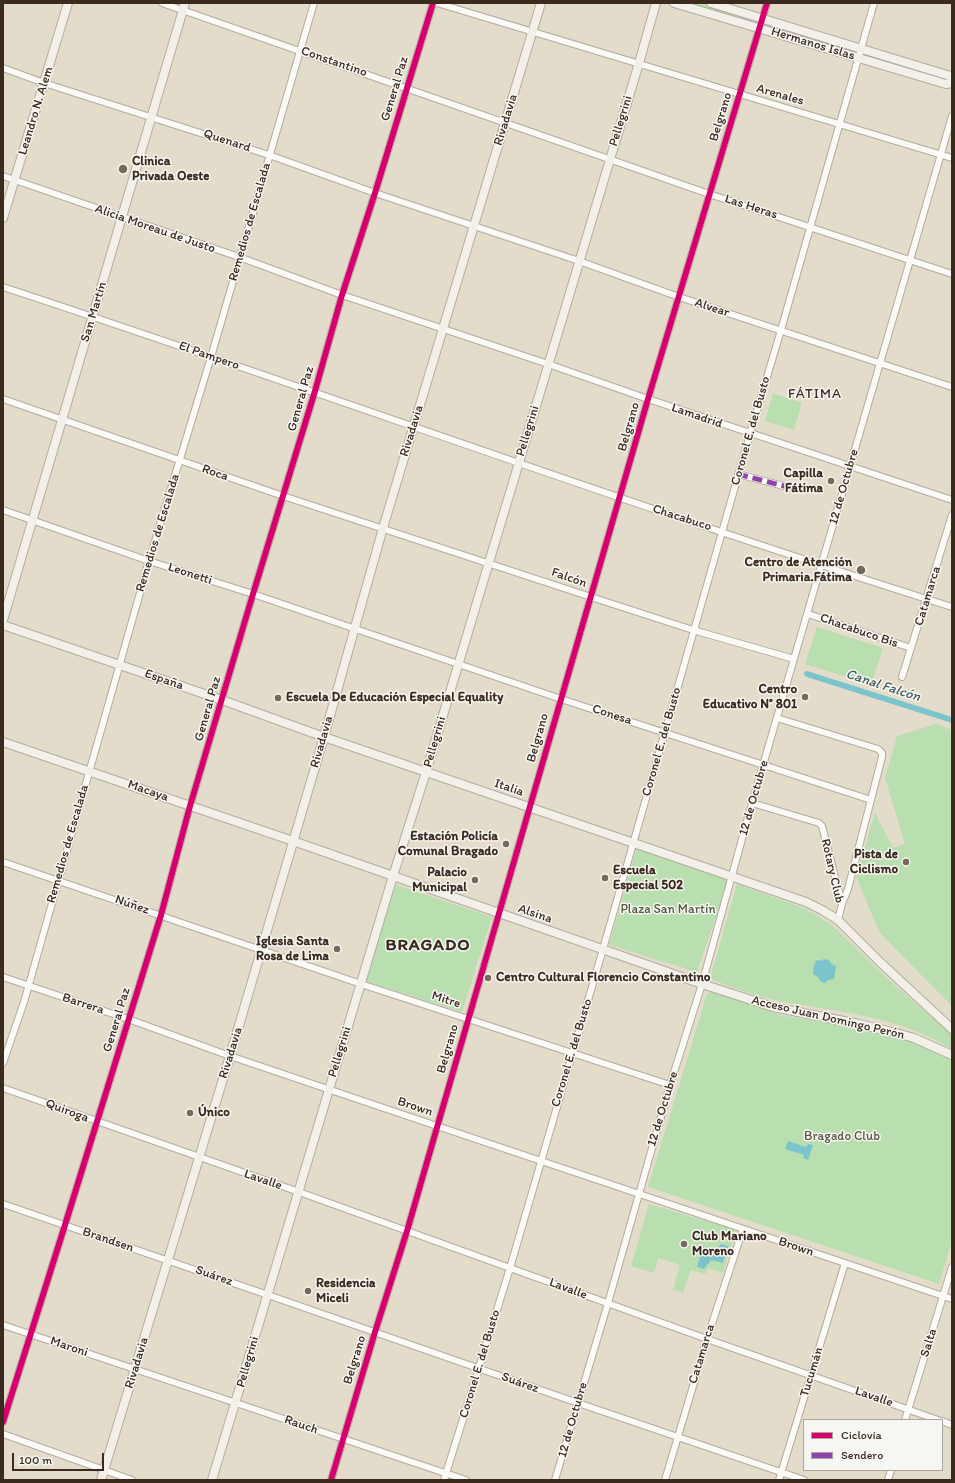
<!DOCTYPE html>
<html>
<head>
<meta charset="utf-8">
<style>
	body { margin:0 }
	#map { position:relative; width:955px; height:1483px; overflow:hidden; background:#e4dcca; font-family:Itim,sans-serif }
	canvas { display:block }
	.frame { position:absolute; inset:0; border:4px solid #3b2a1e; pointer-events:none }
	.legend { position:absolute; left:803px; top:1419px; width:140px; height:52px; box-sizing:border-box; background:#f6f6f2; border:1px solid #aba49d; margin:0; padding:5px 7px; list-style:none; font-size:12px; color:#3b2a1e }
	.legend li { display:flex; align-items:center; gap:8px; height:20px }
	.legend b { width:20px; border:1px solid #aba49d }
	.scale { position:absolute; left:12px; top:1453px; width:92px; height:18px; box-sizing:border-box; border:2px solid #3b2a1e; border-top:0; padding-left:5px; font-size:12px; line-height:14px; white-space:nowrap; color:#3b2a1e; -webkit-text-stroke:3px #f6f6f2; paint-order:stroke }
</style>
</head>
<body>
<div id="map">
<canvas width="955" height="1483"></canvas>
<div class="frame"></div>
<ul class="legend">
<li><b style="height:5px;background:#d6006c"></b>Ciclovía</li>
<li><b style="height:5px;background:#8e44ad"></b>Sendero</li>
</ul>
<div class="scale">100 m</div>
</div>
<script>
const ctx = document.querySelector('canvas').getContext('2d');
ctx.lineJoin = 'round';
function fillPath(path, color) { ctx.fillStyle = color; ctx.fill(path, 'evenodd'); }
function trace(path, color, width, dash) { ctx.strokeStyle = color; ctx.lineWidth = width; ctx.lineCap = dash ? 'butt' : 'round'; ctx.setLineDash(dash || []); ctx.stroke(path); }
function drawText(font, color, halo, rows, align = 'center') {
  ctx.font = font + ' Itim,sans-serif'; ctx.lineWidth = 3; ctx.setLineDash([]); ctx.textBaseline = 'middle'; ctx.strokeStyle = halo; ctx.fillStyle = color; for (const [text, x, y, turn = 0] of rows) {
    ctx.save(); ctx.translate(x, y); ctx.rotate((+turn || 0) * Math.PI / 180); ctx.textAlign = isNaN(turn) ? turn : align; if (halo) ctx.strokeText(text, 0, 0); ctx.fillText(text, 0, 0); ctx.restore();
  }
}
fillPath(new Path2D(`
	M688,3h14l50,15 -1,4z
	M773,393l29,10 -8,27 -29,-9z
	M817,627l66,21 -12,37 -66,-21z
	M936,724l16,6v276l-73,-74 -23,-56 19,-63 18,35 12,-4 -20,-66 12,-42z
	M637,847l92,32 -32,93 -88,-27z
	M737,884l69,25 26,16 58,56 62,54v14c-56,-34 -115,-37 -178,-49 -20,-4 -44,-14 -64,-21z
	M396,885l96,32 -30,95 -97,-31z
	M714,991l66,24 78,13 74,20 20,11v182l-13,43 -291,-97 59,-193z
	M649,1204l87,26 -13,43 -15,-5 -2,6 -15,-4 -8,23 -10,-3 7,-25 -22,-7 -4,15 -23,-7z`), '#b9deb0');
fillPath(new Path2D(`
	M823,959l6,1 2,4 5,2 -2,13 -6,1 -3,3 -4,-1 -3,-5 -5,-3c0,-4 1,-11 4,-14l5,1z
	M788,1141l18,6 2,-3 5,1 -5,15 -5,-2 1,-3 -19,-6z
	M721,1244l7,2 -5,17 -12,-3 -7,9 -7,-2 6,-21 13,4z`), '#7cc4cb');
trace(new Path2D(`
	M807,674l145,46`), '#7cc4cb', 6);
const street = new Path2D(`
	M162,3l547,191 243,80
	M437,3l515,155
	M3,68l41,15 225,72 106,38 204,68 100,36 273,90
	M3,176l236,81 103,38 206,69 100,35 304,101
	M3,287c317,104 630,220 949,320
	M3,399l280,97 308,101 102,33 101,29
	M738,474l57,15
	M3,510l146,51 104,33 308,105 310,101
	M808,614l103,34
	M902,677l50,-162
	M777,718l101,31 4,4v4l-34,132 -6,15
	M752,803l67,20 3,3 20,78 -4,16
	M3,862l358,122 309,101
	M3,977l125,42 102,37 207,70 515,173
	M3,1063l21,-61 125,-441 62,-204 103,-354
	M3,1088l296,104 408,147 231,81
	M3,1204l265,91 310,108 226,77
	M3,1325l463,155
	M905,1420l47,-153
	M942,1421l10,4
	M3,1422l62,-197 96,-310 29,-109 63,-212 62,-203 27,-96 33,-102 58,-190
	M3,1434l129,46
	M331,1480l44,-148 32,-101 241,-832 119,-396
	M444,1480l66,-212 93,-319 147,-515 31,-104 93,-327
	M555,1480l53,-177 62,-218 32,-101 50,-181 200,-687
	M665,1480l42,-141 36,-110
	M779,1480l66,-217
	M888,1480l3,-10`);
const secondary = new Path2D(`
	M674,3l272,81 6,-1
	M711,3l236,72 5,2
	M3,218l65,-215
	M3,620l182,-617
	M3,625l219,75 102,37 482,165 16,8 16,10 43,43 71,66
	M3,742l290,99 409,143 71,23 86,17 37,9 18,5 38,17
	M101,1480l129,-424 94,-319 59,-209 158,-525
	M212,1480l181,-604 33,-104 213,-709 17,-60`);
trace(street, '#b2ab9f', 8);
trace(secondary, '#b2ab9f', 10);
trace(street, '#fbfaf7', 6);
trace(secondary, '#f3f0e9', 8);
trace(new Path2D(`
	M738,474l57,15`), '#8e44ad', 5, [10, 5]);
trace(new Path2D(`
	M3,1422l62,-197 96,-310 29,-109 63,-212 62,-203 27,-96 33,-102 58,-190
	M331,1480l44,-148 32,-101 241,-832 119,-396`), '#d6006c', 6);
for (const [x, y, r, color] of [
	[123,169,5,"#76685a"],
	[831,481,4,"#76685a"],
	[861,570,5,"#76685a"],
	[805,697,4,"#76685a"],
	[278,698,4,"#76685a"],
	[506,844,4,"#76685a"],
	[906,862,4,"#76685a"],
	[605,878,4,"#76685a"],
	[475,880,4,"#76685a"],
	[337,949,4,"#76685a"],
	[488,978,4,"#76685a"],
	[190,1113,4,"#76685a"],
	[684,1244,4,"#76685a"],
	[308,1291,4,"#76685a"]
]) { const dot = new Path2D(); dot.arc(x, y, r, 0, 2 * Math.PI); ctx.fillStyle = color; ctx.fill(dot); trace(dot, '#f6f6f2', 1.5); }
drawText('13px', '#3b2a1e', '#f6f6f2', [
	["Hermanos Islas",813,44,17],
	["Constantino",334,62,19],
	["General Paz",395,89,-73],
	["Arenales",780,95,16],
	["Leandro N. Alem",36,111,-73],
	["Belgrano",721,117,-73],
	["Rivadavia",506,120,-73],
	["Pellegrini",621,121,-73],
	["Quenard",227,141,18],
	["Las Heras",751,207,18],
	["Remedios de Escalada",250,222,-74],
	["Alicia Moreau de Justo",155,229,19],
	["Alvear",712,308,18],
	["San Martín",94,312,-73],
	["El Pampero",209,356,19],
	["General Paz",301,399,-74],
	["Lamadrid",697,416,19],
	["Belgrano",629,427,-74],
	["Rivadavia",412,431,-73],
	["Pellegrini",528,431,-73],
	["Coronel E. del Busto",751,431,-74],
	["Roca",215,473,19],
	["12 de Octubre",844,487,-74],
	["Chacabuco",682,518,18],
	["Remedios de Escalada",158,533,-73],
	["Leonetti",190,574,18],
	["Falcón",569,578,19],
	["Catamarca",928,596,-73],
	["Chacabuco Bis",859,631,19],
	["España",164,680,19],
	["General Paz",208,709,-74],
	["Conesa",612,715,18],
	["Belgrano",538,738,-74],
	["Rivadavia",322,742,-74],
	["Pellegrini",435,742,-74],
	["Coronel E. del Busto",662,742,-74],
	["Italia",509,788,19],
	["Macaya",148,791,19],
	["12 de Octubre",754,798,-74],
	["Remedios de Escalada",68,844,-74],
	["Rotary Club",832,871,77],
	["Núñez",132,905,19],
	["Alsina",535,914,19],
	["Mitre",446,1000,18],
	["Barrera",83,1004,18],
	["Acceso Juan Domingo Perón",828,1018,13],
	["General Paz",117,1020,-73],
	["Belgrano",448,1049,-74],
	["Pellegrini",340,1052,-73],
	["Rivadavia",231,1053,-73],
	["Coronel E. del Busto",572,1053,-73],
	["Brown",415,1107,19],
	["12 de Octubre",663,1109,-73],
	["Quiroga",67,1111,20],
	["Lavalle",263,1180,19],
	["Brandsen",108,1240,19],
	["Brown",796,1247,19],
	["Suárez",214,1276,19],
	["Lavalle",568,1289,20],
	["Salta",929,1343,-73],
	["Maroni",69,1347,19],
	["Catamarca",702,1354,-73],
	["Belgrano",355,1360,-73],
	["Pellegrini",248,1362,-74],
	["Rivadavia",137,1363,-73],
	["Coronel E. del Busto",480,1364,-73],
	["Tucumán",812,1372,-73],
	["Suárez",520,1383,20],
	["Lavalle",874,1397,19],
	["12 de Octubre",573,1420,-74],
	["Rauch",301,1425,19]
]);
drawText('bold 13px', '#3b2a1e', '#f6f6f2', [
	["Clinica",132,162],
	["Privada Oeste",132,177],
	["Capilla",823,474,"right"],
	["Fátima",823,489,"right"],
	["Centro de Atención",852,563,"right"],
	["Primaria.Fátima",852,578,"right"],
	["Centro",797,690,"right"],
	["Educativo N° 801",797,705,"right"],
	["Escuela De Educación Especial Equality",286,698],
	["Estación Policía",498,837,"right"],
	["Comunal Bragado",498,852,"right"],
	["Pista de",898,855,"right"],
	["Ciclismo",898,870,"right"],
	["Escuela",613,871],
	["Especial 502",613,886],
	["Palacio",467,873,"right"],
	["Municipal",467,888,"right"],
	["Iglesia Santa",329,942,"right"],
	["Rosa de Lima",329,957,"right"],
	["Centro Cultural Florencio Constantino",496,978],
	["Único",198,1113],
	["Club Mariano",692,1237],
	["Moreno",692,1252],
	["Residencia",316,1284],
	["Miceli",316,1299]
], 'left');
drawText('13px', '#52573d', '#f6f6f2', [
	["Plaza San Martín",668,910],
	["Bragado Club",842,1137]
]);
ctx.letterSpacing = '1px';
drawText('14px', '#3b2a1e', '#f6f6f2', [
	["FÁTIMA",815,394]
]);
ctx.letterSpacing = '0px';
drawText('italic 14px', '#425c5b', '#f6f6f2', [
	["Canal Falcón",883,686,18]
]);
ctx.letterSpacing = '1px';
drawText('bold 17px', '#3b2a1e', '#f6f6f2', [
	["BRAGADO",428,946]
]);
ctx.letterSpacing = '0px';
</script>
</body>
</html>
